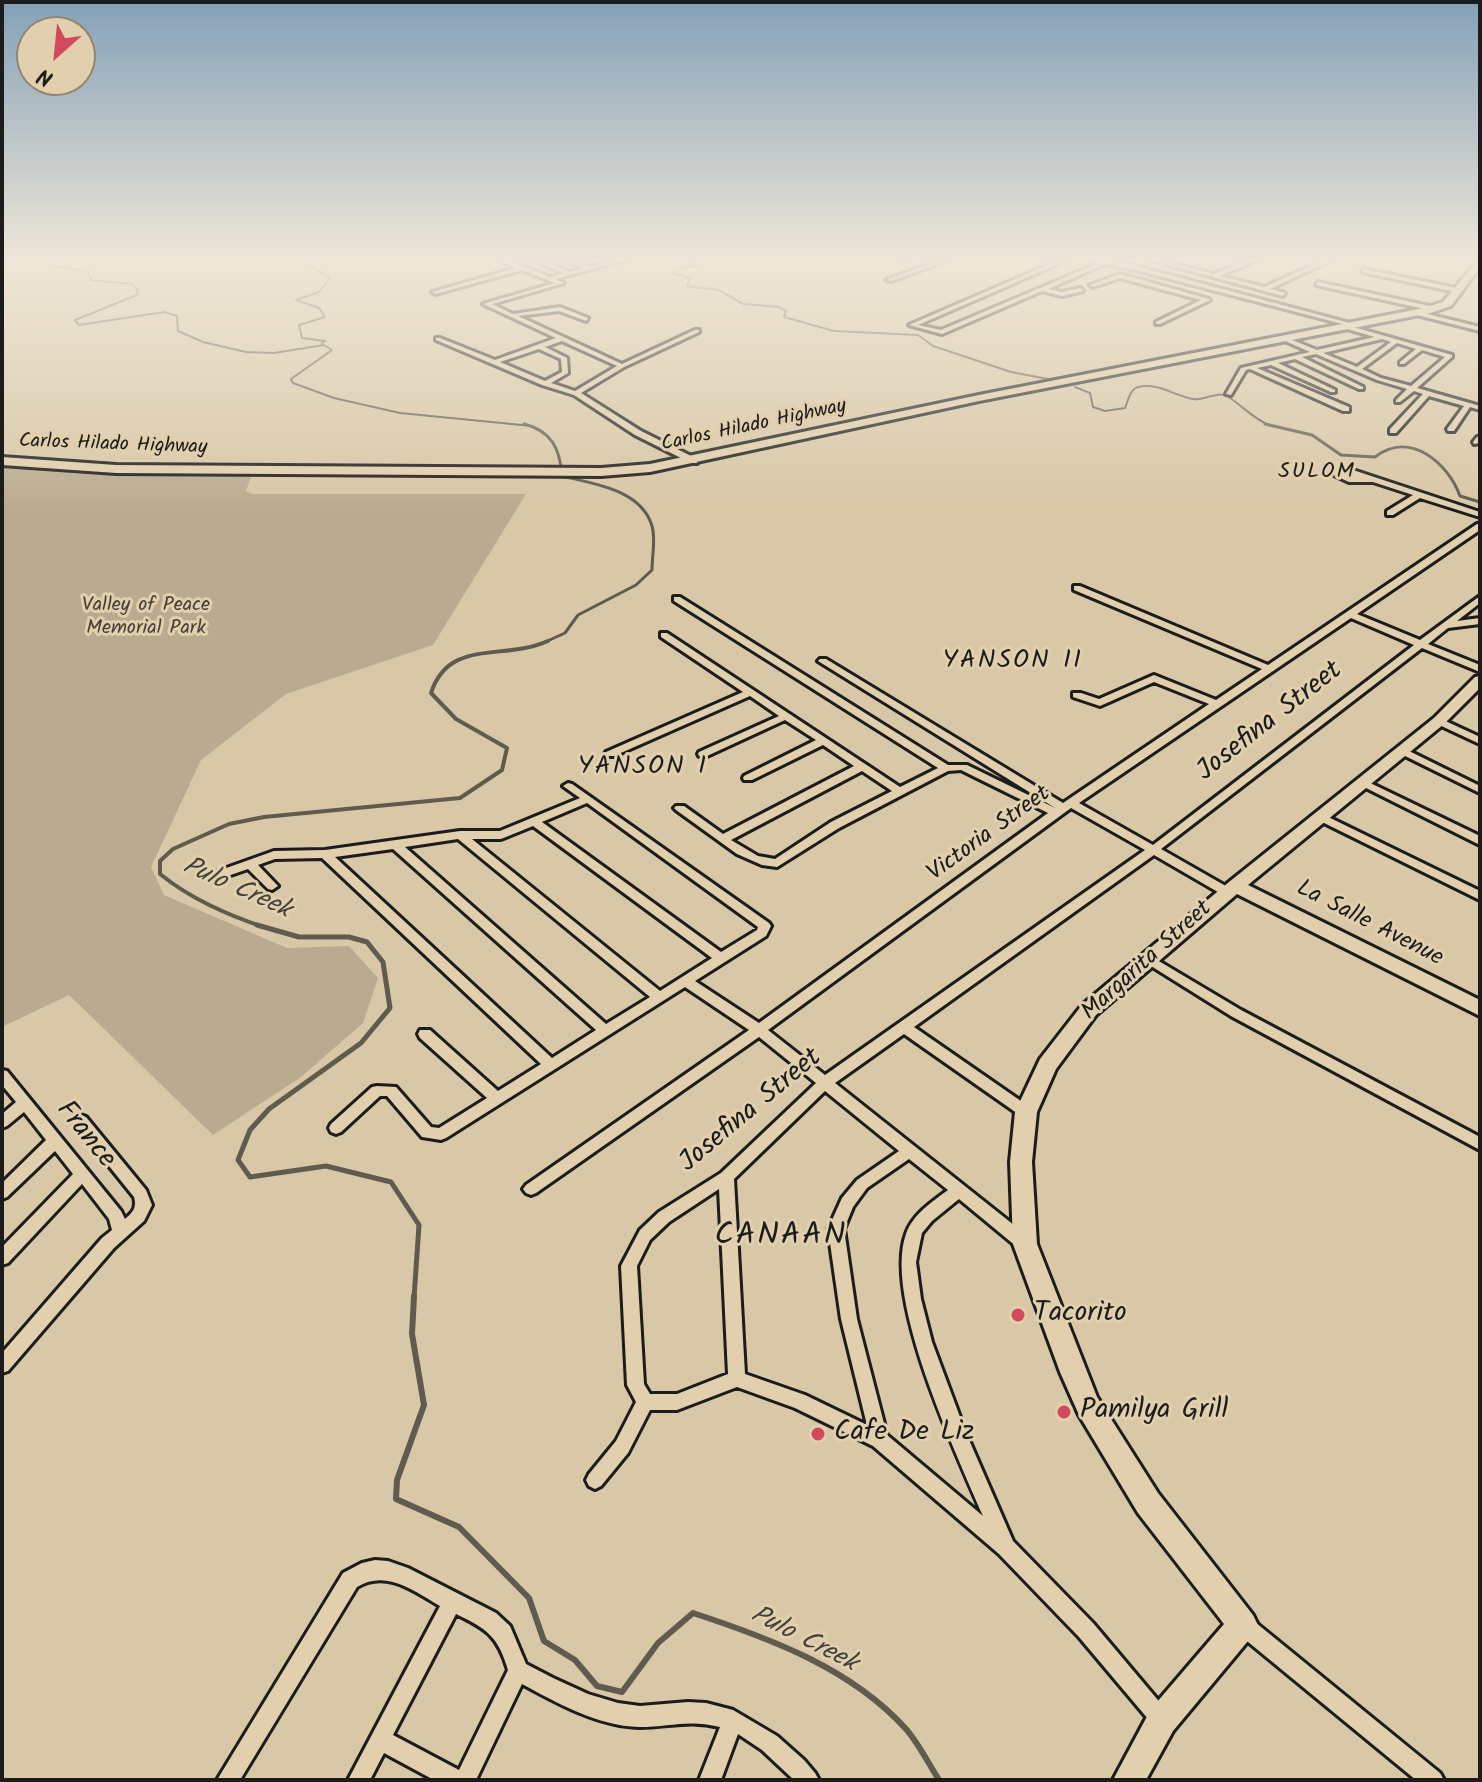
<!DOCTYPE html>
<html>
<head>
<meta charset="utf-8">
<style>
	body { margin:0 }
	#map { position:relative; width:1482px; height:1782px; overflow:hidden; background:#d9c8a7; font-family:Kalam,sans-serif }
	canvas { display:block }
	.frame { position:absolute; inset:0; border:4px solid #1c1c1c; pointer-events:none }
	.north { position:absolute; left:16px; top:16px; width:80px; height:80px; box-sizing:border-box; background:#e1cfad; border:2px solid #928773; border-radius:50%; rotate:207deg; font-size:22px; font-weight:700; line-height:32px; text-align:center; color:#1c1c1c }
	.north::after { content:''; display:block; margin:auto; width:28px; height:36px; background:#d1495b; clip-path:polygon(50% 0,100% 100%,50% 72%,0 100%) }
</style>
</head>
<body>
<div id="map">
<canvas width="1482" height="1782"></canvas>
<div class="frame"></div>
<div class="north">N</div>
</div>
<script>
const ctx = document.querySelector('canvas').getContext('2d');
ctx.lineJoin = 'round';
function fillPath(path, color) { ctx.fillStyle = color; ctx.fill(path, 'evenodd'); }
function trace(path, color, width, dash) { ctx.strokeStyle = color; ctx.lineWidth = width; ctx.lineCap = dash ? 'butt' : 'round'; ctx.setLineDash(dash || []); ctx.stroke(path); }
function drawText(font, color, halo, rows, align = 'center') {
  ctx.font = font + ' Kalam,sans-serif'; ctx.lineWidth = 6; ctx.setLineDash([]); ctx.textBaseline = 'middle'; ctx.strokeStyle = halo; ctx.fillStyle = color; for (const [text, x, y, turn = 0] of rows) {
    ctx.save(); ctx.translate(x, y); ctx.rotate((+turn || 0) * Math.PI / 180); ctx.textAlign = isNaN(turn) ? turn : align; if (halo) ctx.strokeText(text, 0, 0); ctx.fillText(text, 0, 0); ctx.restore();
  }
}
fillPath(new Path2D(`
	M2,464l48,6 201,7 -5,14 6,3h274l-93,151 -147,49 -85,66 -50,107 13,28 123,53 62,-2 29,32 -15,45 -62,54 -88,58 -144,-140 -67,32z`), '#baab90');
trace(new Path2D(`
	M55,258l-2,8 35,5 3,9 41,4 6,6 -1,5 -62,25 4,5 85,-13 13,4 1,15 25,11 43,10 28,1 50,-8 8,5 -41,29 2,4 41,15 66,15 132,13
	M299,258l31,20 -11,14 -23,8 23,8 6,9 -26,8 3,13 23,3 -3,2
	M683,258l1,4 18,3 -28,4 -2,4 18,5 -3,8 32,4 24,14 36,3 7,4 -2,6 50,14 84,4 15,11 78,26 42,8
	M1075,387l15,6 3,14 12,4 20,-3c3,-7 5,-19 13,-21 19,-5 37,9 55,12 12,2 25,-10 37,-1 15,10 22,20 41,28`), '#605a4f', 2);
trace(new Path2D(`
	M524,424c28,7 36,25 38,52 31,8 79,13 90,50 4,13 0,30 0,44l-16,15 -58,30 -13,18 -22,10
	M1265,424l47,11 29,20 34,2c35,-27 73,6 85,39l20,6`), '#605a4f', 3);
trace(new Path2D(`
	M263,927c-37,-13 -72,-28 -103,-53v-13l13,-12 56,-25 35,-7 196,-19 42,-28 5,-22 -51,-29 -25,-26c18,-55 72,-32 117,-52`), '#605a4f', 4);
trace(new Path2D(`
	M257,925l42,12h50l18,5 16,20 7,46 -29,35 -92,66 -19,21 -12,30 12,17 76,-11 65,16 28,43 -5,73`), '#605a4f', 5);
trace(new Path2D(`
	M414,1296l-2,38 12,71 -27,75 -1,19 63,28 70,71 15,43 31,19 22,26 25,6 36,-49 35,-30c76,25 158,55 213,116 13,15 22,34 33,51`), '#605a4f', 6);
const street = new Path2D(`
	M494,258h8l48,19 13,-4 -35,-15h8l34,14 13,-4 -24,-10c11,0 22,9 33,8 14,-1 26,-8 40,-8l-77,21 9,4 -72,21 21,10 47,-7 28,11 -2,3 -27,-10 -41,5 104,48 73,-34h4v2l-75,35 -43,26 60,38 56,28v4h-6l-56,-28 -61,-40 -32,-10 -106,-45v-2h4l55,22 61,-22 -73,-34 72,-21 -33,-13 -87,24 -3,-2 84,-24zM562,341l55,25 -42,25 -24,-8 17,-10 -1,-15 -22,-11zM539,349l22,10 1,13 -17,9 -45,-19z
	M905,258h8l-12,4v-2z
	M946,258h9l-64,23 -5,-1z
	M1064,258h8l-154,67 23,5 158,-67 -17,-5h13l41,8 221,59 -3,2 -218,-57 -31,-6 -57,25 14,3 19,-4 2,3 -21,5 -20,-5 -100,43 -33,-9z
	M1143,258h10l61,16 40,-16h8l-42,18 44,11 65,-29h7l-66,31 15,4 -2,3z
	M1364,269l92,19 3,2 -3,2 -94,-20z
	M1120,274l89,25 1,1 -50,24h-4v-2l45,-22 -81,-22 -27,9 -3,-2z
	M1318,282l116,25 3,2 -3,2 -118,-26z
	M1419,312l61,15v4l-63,-16z
	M1346,325l106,30v2l-35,31 63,18v4l-10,-3 -16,24h-6l-1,-2 17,-23 -35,-10 -33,37h-6v-4l33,-35 -9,-3 -14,11h-4v-2l11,-11 -30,-9 -61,-26 -14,3 61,30v2h-4l-64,-30 -17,4 57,27v2h-4l-60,-27 -14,3 92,39v4h-6l-93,-42 -4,1 -15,25 -5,-1 15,-26 69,-16 -27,-12v-2h4l30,12 58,-13 -31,-9v-2zM1382,339l9,3 -34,25 -34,-14zM1397,343l19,6 -16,13v2h4l18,-14 23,7 -34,29 -30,-8 -19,-9z
	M1477,437h3v6l-6,1 -1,-2z
	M1334,471h22l124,41v5l-60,-19 -27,17h-6v-4l26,-16 -40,-13h-24l-15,-7z
	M1477,524h3v6l-123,84 63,26 60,-44v7l-23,18 23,-3v6l-32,4 -20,16 52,21v7l-58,-24 -261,201 70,40 2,3 -2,3h-8l-69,-40 -240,172 117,81 2,4 -2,4 -5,2 -5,-2 -117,-82 -69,49 194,154 2,5 -2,5 -6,2 -6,-2 -58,-48 -27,22 -10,12 -6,29 5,37 11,43 34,91 47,108 80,82 75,89 3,7 -3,7 -7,3 -7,-3 -75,-89 -80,-83 -126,-108 -78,-38 -58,-21 -60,23h-27l-22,43 -27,33 -6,3 -6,-3 -3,-6 3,-6 27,-33 20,-39 -9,-17 -6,-119 19,-36 19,-18 62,-39 95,-90 -57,-46 -223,156 -5,2 -5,-2 -3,-4 3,-4 223,-155 -64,-43 -239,151 -5,2 -19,-3 -35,-41h-7l-39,36 -5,2 -5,-2 -2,-4 2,-4 41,-37 5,-1 19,1 35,40 8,1 48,-30 -67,-60 -2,-4 2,-4h10l68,61 43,-27 -219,-206 -47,1 -17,6 20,21 -6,4 -4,-1 -20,-20 -26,9 -4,-1 -2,-3 2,-3 56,-20 51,-1 135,-19h40l80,-33 -17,-12 5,-3 4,1 197,139 2,3 -5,10 -71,45 64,42 289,-210 -87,-43 -13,1 -109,57 -62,39 -15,-2 -25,-11 -61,-44 -2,-2 2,-2h8l39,28 131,-68 -31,-21 -71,35h-8l-1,-2 1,-2 72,-36 -31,-20 -78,36h-8l-1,-2 1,-2 80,-36 -29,-20 -136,60h-8l-1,-2 1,-2 137,-60 -82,-55v-4h6l233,154 38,-19 -264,-167v-4h6l268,168h19l88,43 -237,-147 2,-2h6l237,144 146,-99 -55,-22 -54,24 -27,-9v-4h8l18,6 55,-24 62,25 46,-31 -188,-79v-4h6l188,79zM1351,618l63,27 -261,200 -74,-42zM862,771l30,20 -61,31 -56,37 -17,-3 -27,-16zM587,803l171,124 -1,3 -36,22 -179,-130zM1071,808l74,42 -320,225 -57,-45zM533,826l179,132 -52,33 -188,-152h29zM458,839l192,158 -44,27 -201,-177zM393,849l203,181 -44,28 -217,-201zM825,1091l74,60 -42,29 -15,18 -14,31 13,90 26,106 -62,-30 -60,-21 -11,-195zM909,1159l39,31c-16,12 -35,24 -42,44 -23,64 50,219 77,282l-96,-81 -30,-116 -13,-90 9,-22 14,-19zM719,1189l9,185 -51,20h-27l-6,-10 -7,-118 13,-26 19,-18z
	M1439,718l41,19v7l-45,-21 -1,-2 1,-2z
	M1403,748l77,38v7l-81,-40 -1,-2 1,-2z
	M1364,780l116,56v9l-120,-60 -1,-2 1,-2z
	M1320,813l160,78v9l-164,-81 -2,-2z
	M1147,954l94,56 239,127v13l-249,-134 -88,-55 -2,-3 2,-3z
	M2,1070l5,1 114,140 4,8c8,-7 12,-11 9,-22l-58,-72 -2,-4 2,-4 5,-2 5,2 60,73 6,15 -8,16 -30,27 -106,123 -6,2v-20l100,-115 10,-8 -3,-11 -27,-35 -74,79 -6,2v-18l71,-73 -18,-23 -48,46 -5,2v-16l44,-43 -22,-28 -17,14 -5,2v-14l14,-12 -14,-17z
	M375,1560l13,1 20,7 88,45 14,13 16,38 27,14 35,16 30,9 22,3 48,-4 18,1 27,7 44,26 27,24 11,13 4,7h-25l-32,-30 -24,-16 -17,46h-22l21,-53c-32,-8 -50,0 -81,0 -41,-1 -82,-24 -117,-43l-46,96h-42l-50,-27 -14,27h-22l92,-174c-26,-15 -54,-37 -83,-19l-117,193h-23l126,-207 19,-10zM456,1614c31,15 42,22 52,56l-49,100 -66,-35z
	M1243,1615l7,3 190,155 4,7h-28l-180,-148 -3,-7 3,-7z`);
const secondary = new Path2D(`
	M1480,676v12l-36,36 -196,161 232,115v16l-243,-122 -141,121 -40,54 -19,43 -5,50 5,82 60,153 61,96 95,122 5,10 -5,10 -80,96 -27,49h-33l38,-71 73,-85 -86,-111 -59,-98 -19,-43 -47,-128 -3,-82 5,-50 25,-53 42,-54 147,-123 205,-164 41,-41z`);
const primary = new Path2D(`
	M1480,258v9l-29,39 -21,7 -451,88 -329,71 -49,4 -485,-3 -114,-8v-8l114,8 485,3 49,-4 329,-69 445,-87 19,-6z`);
trace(street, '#1c1c1c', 6);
trace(secondary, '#1c1c1c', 6);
trace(primary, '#1c1c1c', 6);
fillPath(street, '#e1cfad');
fillPath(secondary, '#e1cfad');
fillPath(primary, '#e1cfad');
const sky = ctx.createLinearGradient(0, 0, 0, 508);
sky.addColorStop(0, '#84a1b8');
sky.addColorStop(0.51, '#eee6d7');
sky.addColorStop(1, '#eee6d700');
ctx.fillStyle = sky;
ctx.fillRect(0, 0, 1482, 508);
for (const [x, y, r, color] of [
	[1018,1315,8,"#d1495b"],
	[1064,1412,8,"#d1495b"],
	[818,1434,8,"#d1495b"]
]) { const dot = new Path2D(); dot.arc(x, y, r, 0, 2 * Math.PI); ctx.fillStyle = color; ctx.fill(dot); trace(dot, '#e1cfad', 3); }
drawText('20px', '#1c1c1c', '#e1cfad', [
	["Carlos Hilado Highway",754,427,-12],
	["Carlos Hilado Highway",113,446,2]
]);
drawText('20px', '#444039', '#e1cfad', [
	["Valley of Peace",146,607],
	["Memorial Park",146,630]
]);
ctx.letterSpacing = '2px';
drawText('22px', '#1c1c1c', '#e1cfad', [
	["SULOM",1317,473]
]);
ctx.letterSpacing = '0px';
drawText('24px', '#1c1c1c', '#e1cfad', [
	["Victoria Street",990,835,-36],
	["La Salle Avenue",1369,925,27],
	["Margarita Street",1148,962,-42]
]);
ctx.letterSpacing = '2px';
drawText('26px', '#1c1c1c', '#e1cfad', [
	["YANSON II",1013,663],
	["YANSON I",643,769]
]);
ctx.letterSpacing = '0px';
drawText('italic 26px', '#44403a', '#e1cfad', [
	["Pulo Creek",236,890,24],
	["Pulo Creek",803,1641,27]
]);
drawText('28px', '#1c1c1c', '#e1cfad', [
	["Josefina Street",1271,723,-38],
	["Josefina Street",752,1112,-40],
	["France",84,1136,51]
]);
drawText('28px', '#1c1c1c', '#e1cfad', [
	["Tacorito",1034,1315],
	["Pamilya Grill",1080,1412],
	["Cafe De Liz",834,1434]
], 'left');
ctx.letterSpacing = '2px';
drawText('32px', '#1c1c1c', '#e1cfad', [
	["CANAAN",781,1239]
]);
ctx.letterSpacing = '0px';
</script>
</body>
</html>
